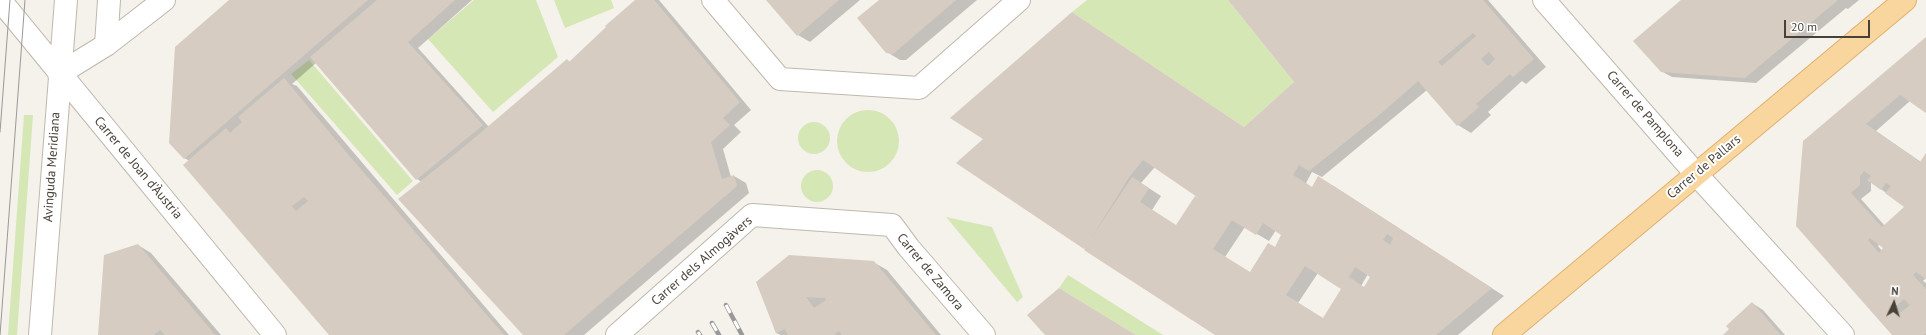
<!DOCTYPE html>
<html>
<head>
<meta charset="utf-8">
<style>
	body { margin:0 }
	#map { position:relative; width:1926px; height:335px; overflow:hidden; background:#f5f1eb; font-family:"PT Sans",sans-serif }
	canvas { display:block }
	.north { position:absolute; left:1874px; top:283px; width:40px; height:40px; -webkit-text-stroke:3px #fff; paint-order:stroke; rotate:4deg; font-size:11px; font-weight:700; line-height:16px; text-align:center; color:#494139 }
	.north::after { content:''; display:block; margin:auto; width:14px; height:18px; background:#494139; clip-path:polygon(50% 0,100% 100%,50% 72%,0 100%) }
	.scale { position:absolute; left:1784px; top:20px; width:86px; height:18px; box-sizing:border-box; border:2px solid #494139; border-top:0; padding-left:5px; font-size:12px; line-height:14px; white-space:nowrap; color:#494139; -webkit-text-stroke:3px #fff; paint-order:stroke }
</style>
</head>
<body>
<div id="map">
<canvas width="1926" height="335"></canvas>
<div class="north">N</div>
<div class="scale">20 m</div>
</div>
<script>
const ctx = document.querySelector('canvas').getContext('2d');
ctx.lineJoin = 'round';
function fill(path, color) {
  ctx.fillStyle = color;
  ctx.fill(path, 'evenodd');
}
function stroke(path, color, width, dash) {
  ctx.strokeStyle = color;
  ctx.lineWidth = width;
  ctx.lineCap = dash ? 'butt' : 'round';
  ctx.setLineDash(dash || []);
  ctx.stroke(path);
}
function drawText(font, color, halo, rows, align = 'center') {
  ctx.font = font + ' "PT Sans",sans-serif';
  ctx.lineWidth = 4;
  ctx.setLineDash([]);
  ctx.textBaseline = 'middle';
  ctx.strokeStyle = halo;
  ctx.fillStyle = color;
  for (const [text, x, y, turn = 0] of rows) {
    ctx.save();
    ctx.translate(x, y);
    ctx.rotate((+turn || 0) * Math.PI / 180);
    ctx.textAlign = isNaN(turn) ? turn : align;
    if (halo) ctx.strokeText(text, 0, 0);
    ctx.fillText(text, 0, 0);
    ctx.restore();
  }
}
const green = new Path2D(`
	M 474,0 L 536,0 L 558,57 L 493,112 L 428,39 Z
	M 554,0 L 611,0 L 614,8 L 565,28 Z
	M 1087,0 L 1228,0 L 1294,82 L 1244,127 L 1072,12 Z
	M 309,60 L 413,181 L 397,195 L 291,74 Z
	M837 141a31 31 0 1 1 62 0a31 31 0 1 1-62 0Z
	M 24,115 L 33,115 L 17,335 L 8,335 Z
	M798 138a16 16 0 1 1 32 0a16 16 0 1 1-32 0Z
	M801 186a16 16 0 1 1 32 0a16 16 0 1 1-32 0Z
	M 946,217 L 992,227 L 1023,297 L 1017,302 Z
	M 1068,275 L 1163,335 L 1136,335 L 1059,288 Z`);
const shadow = new Path2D(`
	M 231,0 L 472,0 L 418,48 L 489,127 L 567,60 L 570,62 L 637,0 L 659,0 L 751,110 L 734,125 L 741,132 L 723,149 L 731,177 L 734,176 L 746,183 L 749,193 L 584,335 L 524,335 L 422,182 L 417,179 L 316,63 L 292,84 L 297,86 L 509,335 L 330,335 L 190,161 L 184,158 Z
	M 767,0 L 860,0 L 810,42 L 798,35 Z
	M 880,0 L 977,0 L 906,60 L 900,60 L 887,52 Z
	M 1230,0 L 1488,0 L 1546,67 L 1526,84 L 1522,81 L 1488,112 L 1491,115 L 1471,133 L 1458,125 L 1427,90 L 1322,177 L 1312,172 L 1306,183 L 1312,188 L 1332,185 L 1504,296 L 1458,335 L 1217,335 L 958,163 L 985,138 L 1244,128 L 1297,82 ZM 1155,167 L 1206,202 L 1177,226 L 1152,210 L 1161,196 L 1141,183 ZM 1245,227 L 1269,241 L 1276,230 L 1283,235 L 1275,248 L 1250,273 L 1225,257 ZM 1318,273 L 1347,291 L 1323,319 L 1298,303 ZM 1368,274 L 1372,277 L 1365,288 L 1361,286 Z
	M 1682,0 L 1859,0 L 1848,9 L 1846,8 L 1756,83 L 1672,77 L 1661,71 Z
	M 1926,38 L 1926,112 L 1910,101 L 1876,131 L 1921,162 L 1926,155 L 1926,278 L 1923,281 L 1926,283 L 1926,335 L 1894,335 L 1804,142 ZM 1871,182 L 1906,207 L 1885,226 L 1861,199 L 1871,191 ZM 1880,244 L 1889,253 L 1882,251 L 1878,246 Z
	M 138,245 L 151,253 L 221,335 L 99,335 Z
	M 873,262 L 887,270 L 941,335 L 781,335 L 776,333 L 758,283 Z
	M 1752,303 L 1763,310 L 1785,335 L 1725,335 Z`);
const building = new Path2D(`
	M 229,0 L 368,0 L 184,159 L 169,143 L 175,47 Z
	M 377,0 L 455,0 L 408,42 L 483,125 L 416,180 L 310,57 Z
	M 635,0 L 654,0 L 740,102 L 723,118 L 730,125 L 711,142 L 722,179 L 734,175 L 737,186 L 564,335 L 523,335 L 398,199 L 465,146 L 567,59 L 569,62 L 606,27 L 605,26 Z
	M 766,0 L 839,0 L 797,36 Z
	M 879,0 L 956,0 L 893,54 L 886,53 L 857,18 Z
	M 1228,0 L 1483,0 L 1534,59 L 1513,77 L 1510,74 L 1476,104 L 1479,107 L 1457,126 L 1418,81 L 1384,111 L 1309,171 L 1299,165 L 1293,175 L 1312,187 L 1318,176 L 1492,288 L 1436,335 L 1215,335 L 1084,250 L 1087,245 L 1084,249 L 956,163 L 983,139 L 950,118 L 1072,12 L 1244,127 L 1294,82 ZM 1473,33 L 1476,36 L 1442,66 L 1438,62 ZM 1489,52 L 1495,59 L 1488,66 L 1481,59 ZM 1143,160 L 1200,199 L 1195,196 L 1176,225 L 1140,202 L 1149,188 L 1132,177 L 1090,240 L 1130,176 ZM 1232,220 L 1256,235 L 1263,223 L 1281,235 L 1275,247 L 1268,243 L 1250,272 L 1213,249 ZM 1387,234 L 1393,238 L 1390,245 L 1383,240 ZM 1305,266 L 1341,289 L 1323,318 L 1286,295 ZM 1355,267 L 1370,277 L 1364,287 L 1349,277 Z
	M 1681,0 L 1838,0 L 1745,78 L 1661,72 L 1633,41 Z
	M 1926,37 L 1926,113 L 1900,95 L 1866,124 L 1920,162 L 1926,153 L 1926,279 L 1916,272 L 1913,275 L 1926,289 L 1926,333 L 1924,335 L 1892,335 L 1796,226 L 1803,141 ZM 1864,171 L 1871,176 L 1867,180 L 1881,190 L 1886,183 L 1891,186 L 1885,193 L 1904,207 L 1882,227 L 1851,193 L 1860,185 L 1860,176 ZM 1870,238 L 1883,248 L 1879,253 L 1868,240 ZM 1904,299 L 1910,305 L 1900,313 L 1895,307 Z
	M 284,78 L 346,152 L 504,335 L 329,335 L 183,165 L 226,128 L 230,133 L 242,122 L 238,117 ZM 304,197 L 308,201 L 296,211 L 292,206 Z
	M 138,244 L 206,324 L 215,335 L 165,335 L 160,330 L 154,335 L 98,335 L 104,255 Z
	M 789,255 L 874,261 L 936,335 L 842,335 L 839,331 L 834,335 L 788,335 L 785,329 L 776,333 L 756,282 ZM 806,297 L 825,298 L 826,300 L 814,308 Z
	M 1059,288 L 1136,335 L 1045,335 L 1027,315 Z
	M 1752,302 L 1781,335 L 1723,335 L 1729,329 L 1726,326 Z`);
const minor = new Path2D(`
	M 0,0 L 275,335
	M 713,0 L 780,79 L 919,88 L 1019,0
	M 1544,0 L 1696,174 L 1843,335
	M 106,45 L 109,0
	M 59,74 L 106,45 L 164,0
	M 40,335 L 66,0
	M 617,335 L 752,215 L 892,225 L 909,248 L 984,335`);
const major = new Path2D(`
	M 1504,335 L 1905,0`);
const tram = new Path2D(`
	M 0,132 L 10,0
	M 0,335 L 25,0`);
const rail = new Path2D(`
	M 726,305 L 742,335
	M 712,323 L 719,335
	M 698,332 L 700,335`);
const streetNames = [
	["Carrer de Pamplona",1645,114,49],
	["Avinguda Meridiana",52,167,-86],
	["Carrer de Pallars",1704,167,-40],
	["Carrer de Joan d'Àustria",138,168,50],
	["Carrer dels Almogàvers",702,261,-41],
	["Carrer de Zamora",930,272,50]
];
fill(green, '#d6e7b6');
fill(shadow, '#0003');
fill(building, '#d6ccc1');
stroke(minor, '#c0b8ae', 24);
stroke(major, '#e0b16f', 24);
stroke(minor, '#fff', 22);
stroke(major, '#fad69f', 22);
stroke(tram, '#999', 1);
stroke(rail, '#999', 4.5);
stroke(rail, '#fff', 3, [9]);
drawText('13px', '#494139', '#fff', streetNames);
</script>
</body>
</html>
